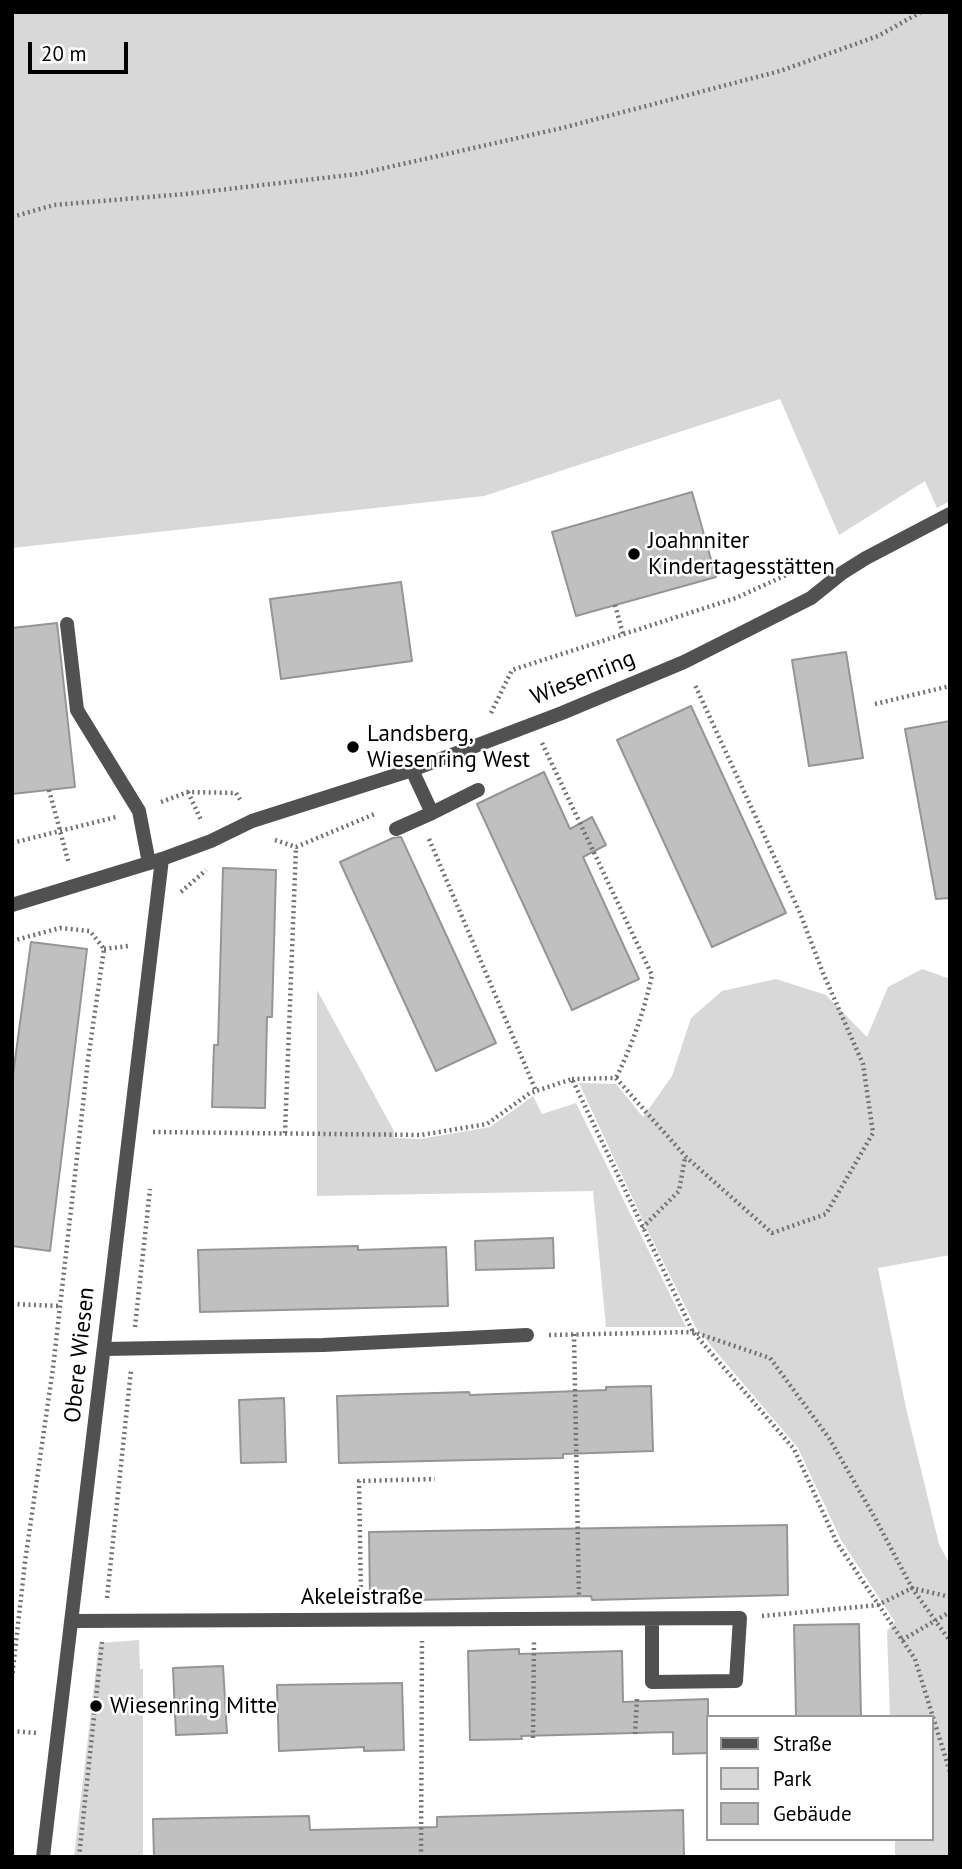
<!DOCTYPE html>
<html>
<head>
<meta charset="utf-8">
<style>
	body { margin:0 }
	#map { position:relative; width:962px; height:1869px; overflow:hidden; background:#fff; font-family:"PT Sans",sans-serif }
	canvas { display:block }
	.frame { position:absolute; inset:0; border:14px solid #000; pointer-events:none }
	.legend { position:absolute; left:706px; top:1715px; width:228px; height:126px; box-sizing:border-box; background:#fff; border:2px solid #999; margin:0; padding:9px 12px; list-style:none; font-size:21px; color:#000 }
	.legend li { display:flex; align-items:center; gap:14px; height:35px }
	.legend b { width:35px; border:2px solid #999 }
	.scale { position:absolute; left:28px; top:42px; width:100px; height:32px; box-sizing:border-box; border:4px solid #000; border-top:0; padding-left:9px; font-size:21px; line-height:24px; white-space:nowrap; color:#000; -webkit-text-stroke:5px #fff; paint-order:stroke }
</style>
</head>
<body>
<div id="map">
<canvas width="962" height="1869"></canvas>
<div class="frame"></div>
<ul class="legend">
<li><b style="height:9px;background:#515151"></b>Straße</li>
<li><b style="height:19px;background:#d8d8d8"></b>Park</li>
<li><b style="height:19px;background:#c0c0c0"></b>Gebäude</li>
</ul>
<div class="scale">20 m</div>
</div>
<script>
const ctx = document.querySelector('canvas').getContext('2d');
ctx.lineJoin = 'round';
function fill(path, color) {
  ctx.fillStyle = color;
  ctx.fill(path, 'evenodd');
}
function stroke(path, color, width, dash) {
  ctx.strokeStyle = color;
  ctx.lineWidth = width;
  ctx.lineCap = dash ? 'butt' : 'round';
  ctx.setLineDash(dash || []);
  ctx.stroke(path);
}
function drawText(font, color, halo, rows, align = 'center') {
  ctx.font = font + ' "PT Sans",sans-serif';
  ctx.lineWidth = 5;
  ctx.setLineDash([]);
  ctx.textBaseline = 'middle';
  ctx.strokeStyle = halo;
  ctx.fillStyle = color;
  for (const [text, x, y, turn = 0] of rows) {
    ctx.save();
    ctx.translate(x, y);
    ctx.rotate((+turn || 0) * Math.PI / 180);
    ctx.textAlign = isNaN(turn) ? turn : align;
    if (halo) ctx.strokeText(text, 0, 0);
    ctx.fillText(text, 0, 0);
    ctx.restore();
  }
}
const green = new Path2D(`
	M 12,12 L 950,12 L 950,501 L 937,508 L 925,481 L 839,535 L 780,399 L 484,496 L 12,548 Z
	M 922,969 L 950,979 L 950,1255 L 878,1268 L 906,1408 L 939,1544 L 950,1565 L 950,1857 L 895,1857 L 895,1839 L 932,1839 L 932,1717 L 890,1717 L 887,1631 L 895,1622 L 841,1540 L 798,1448 L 696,1328 L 645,1225 L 579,1083 L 616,1084 L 643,1117 L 672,1076 L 691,1018 L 722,991 L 776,979 L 826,995 L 867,1037 L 888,987 Z
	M 317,990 L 394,1131 L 394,1138 L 420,1139 L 490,1127 L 533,1096 L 542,1114 L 576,1103 L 686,1327 L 606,1327 L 593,1191 L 317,1196 Z
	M 139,1640 L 140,1669 L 143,1669 L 143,1857 L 74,1857 L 99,1643 Z`);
const building = new Path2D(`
	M 692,492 L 716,577 L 576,616 L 552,532 Z
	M 401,582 L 412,661 L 281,679 L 270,599 Z
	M 57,623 L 75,787 L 12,794 L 12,628 Z
	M 846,652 L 863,758 L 809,766 L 792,660 Z
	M 691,706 L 786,913 L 712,947 L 617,740 Z
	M 950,721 L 950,898 L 936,899 L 905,729 Z
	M 544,772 L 570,829 L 592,817 L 606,845 L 583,857 L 639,979 L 572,1010 L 477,804 Z
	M 401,837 L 496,1043 L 436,1071 L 340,862 L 393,838 Z
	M 223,868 L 276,870 L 272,1017 L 267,1017 L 265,1108 L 212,1107 L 214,1045 L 218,1045 Z
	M 31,942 L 87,949 L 50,1251 L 12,1246 L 12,1082 Z
	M 553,1238 L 554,1268 L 476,1270 L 475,1241 Z
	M 358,1246 L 358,1250 L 446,1247 L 448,1306 L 200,1312 L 198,1250 Z
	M 651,1386 L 653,1451 L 563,1454 L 563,1458 L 339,1463 L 337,1396 L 469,1392 L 470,1395 L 606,1390 L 606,1387 Z
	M 284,1398 L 286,1462 L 241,1463 L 239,1400 Z
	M 787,1525 L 788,1595 L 592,1600 L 591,1596 L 370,1601 L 369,1532 Z
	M 859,1624 L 861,1717 L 796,1717 L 794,1625 Z
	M 519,1649 L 519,1654 L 622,1651 L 623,1702 L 708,1699 L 708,1753 L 673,1754 L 673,1732 L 521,1736 L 522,1739 L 470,1740 L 468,1651 Z
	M 223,1666 L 227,1733 L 176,1735 L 173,1668 Z
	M 402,1683 L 404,1750 L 364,1751 L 364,1747 L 279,1751 L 277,1685 Z
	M 683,1810 L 684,1857 L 154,1857 L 153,1819 L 309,1816 L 310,1830 L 437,1827 L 437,1817 Z`);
const path = new Path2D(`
	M 12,217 L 54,205 L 185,194 L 358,174 L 562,128 L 780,71 L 878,36 L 921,12
	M 615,605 L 623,634
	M 875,704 L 950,686
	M 491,713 L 512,670 L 736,598 L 808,565 L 814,564
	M 542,743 L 652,975 C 644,1012 632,1045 616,1078
	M 49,790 L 69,864
	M 188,792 L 201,820
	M 161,802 L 188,792 L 236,793 L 241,801
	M 429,839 L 536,1091 L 572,1079 L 693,1332 L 794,1449 L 837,1543 L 915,1659 L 950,1772
	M 275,840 L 296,847 L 377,813
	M 12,843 L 116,817
	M 181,892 L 206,870
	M 12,941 L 60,928 L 90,931 L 104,949 L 88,1060 L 53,1368 L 25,1562 L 12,1678
	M 104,949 L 128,946
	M 572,1079 L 616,1078 L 686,1157 L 772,1233 L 826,1214 L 873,1133 L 863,1064 L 823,973 L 800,913 L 694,683
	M 153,1132 L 421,1135 L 487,1124 L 530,1093 L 536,1091
	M 285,1133 L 296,847
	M 642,1228 L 679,1191 L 685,1158
	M 12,1304 L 60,1306
	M 135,1327 L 150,1189
	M 574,1334 L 579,1597
	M 549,1335 L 693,1332 L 770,1358 L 829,1438 L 875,1518 L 912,1588 L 950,1597
	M 107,1598 L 131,1370
	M 361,1598 L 359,1481 L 435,1479
	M 762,1616 L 878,1605 L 912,1588 L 950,1641
	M 902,1640 L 950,1612
	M 12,1731 L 36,1733
	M 635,1734 L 637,1699
	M 533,1738 L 534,1641
	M 79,1857 L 102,1642
	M 421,1857 L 422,1641`);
const lane = new Path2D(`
	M 67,624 L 77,710 L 139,811 L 149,863
	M 412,770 L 432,813 L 478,790
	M 396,829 L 432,813`);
const street = new Path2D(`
	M 12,905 L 162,859 L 211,841 L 252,821 L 412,770 L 562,713 L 684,662 L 811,598 L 842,573 L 866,558 L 950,514
	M 104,1349 L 323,1345 L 527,1335
	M 72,1621 L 740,1618 L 736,1681 L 652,1682 L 652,1619
	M 43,1857 L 162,859`);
const markers = [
	[634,554,7,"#000"],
	[353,747,7,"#000"],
	[96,1706,7,"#000"]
];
const poiNames = [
	["Joahnniter",648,541],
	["Kindertagesstätten",648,567],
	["Landsberg,",367,734],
	["Wiesenring West",367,760],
	["Wiesenring Mitte",110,1706]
];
const streetNames = [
	["Wiesenring",583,678,-22],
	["Obere Wiesen",80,1355,-84],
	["Akeleistraße",362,1597]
];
fill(green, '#d8d8d8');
fill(building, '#c0c0c0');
stroke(building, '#959595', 2);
stroke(path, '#737373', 4.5, [2, 3.5]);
stroke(lane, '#515151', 14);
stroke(street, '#515151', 14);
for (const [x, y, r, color] of markers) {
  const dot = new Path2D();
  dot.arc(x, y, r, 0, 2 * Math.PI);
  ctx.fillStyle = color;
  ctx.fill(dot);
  stroke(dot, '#fff', 2.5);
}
drawText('23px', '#000', '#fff', poiNames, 'left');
drawText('23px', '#000', '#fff', streetNames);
</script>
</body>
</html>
